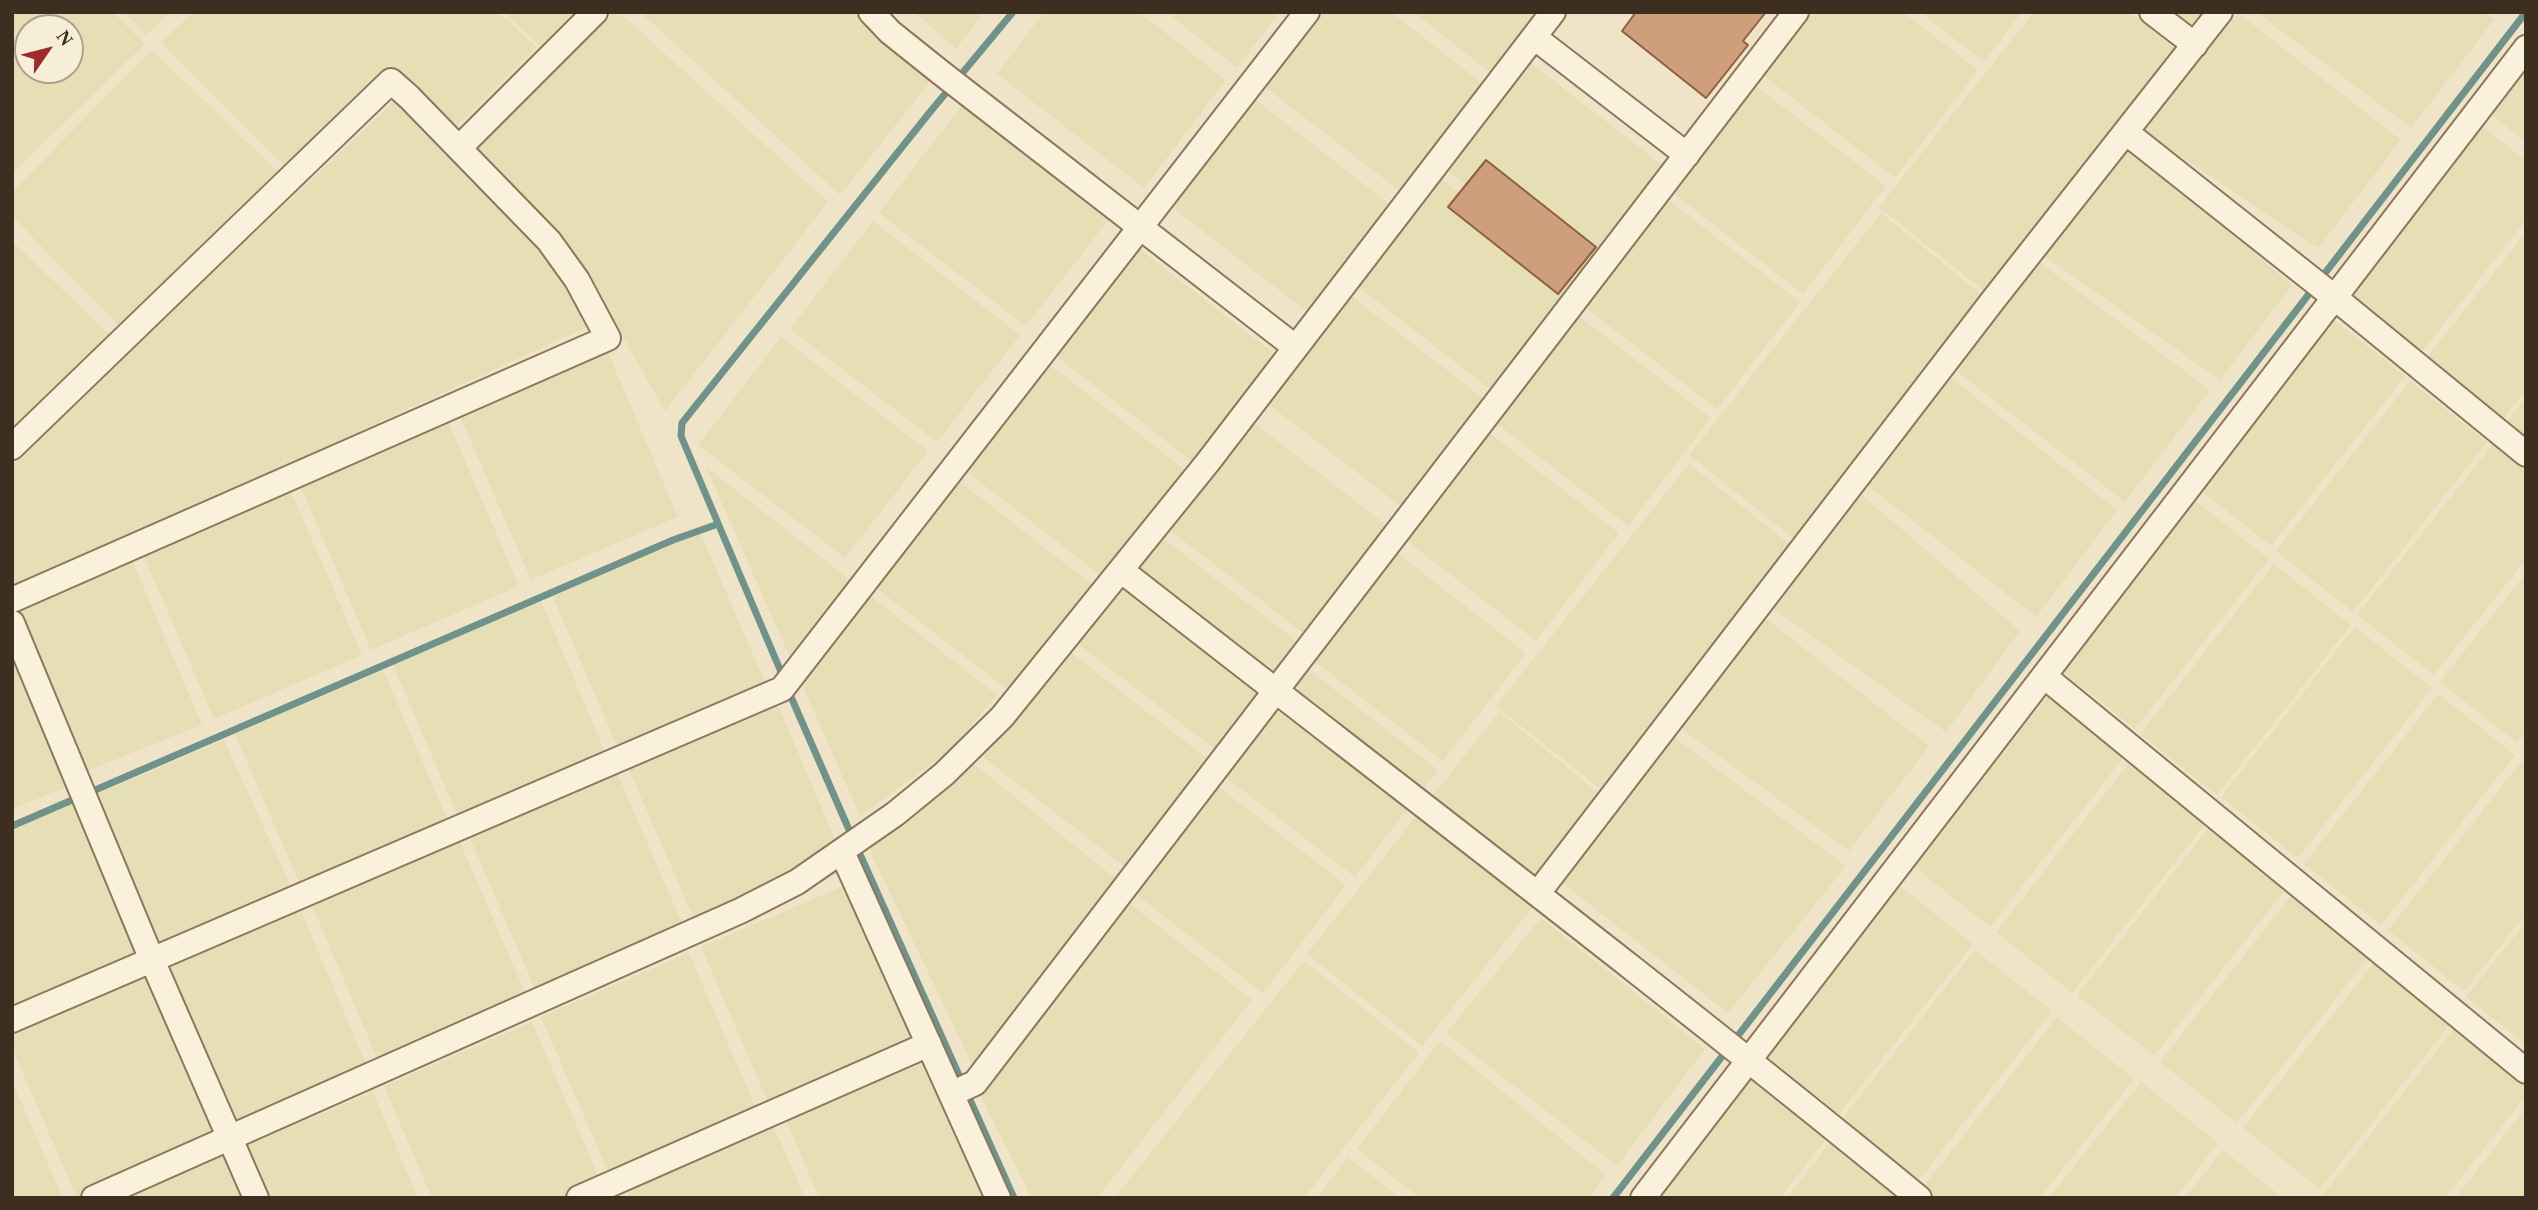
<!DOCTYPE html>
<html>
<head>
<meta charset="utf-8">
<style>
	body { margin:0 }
	#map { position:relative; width:2538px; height:1210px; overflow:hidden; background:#f0e4c8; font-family:Georgia,serif }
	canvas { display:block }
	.frame { position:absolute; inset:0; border:14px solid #3d2e20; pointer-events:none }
	.north { position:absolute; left:14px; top:14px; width:70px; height:70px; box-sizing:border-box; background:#f7eed8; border:2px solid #ada18e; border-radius:50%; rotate:55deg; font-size:19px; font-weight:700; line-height:28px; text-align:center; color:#3d2e20 }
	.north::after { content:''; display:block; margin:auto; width:24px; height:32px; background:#9e2a2b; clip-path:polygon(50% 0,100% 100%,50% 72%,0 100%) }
</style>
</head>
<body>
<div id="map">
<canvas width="2538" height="1210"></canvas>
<div class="frame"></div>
<div class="north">N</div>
</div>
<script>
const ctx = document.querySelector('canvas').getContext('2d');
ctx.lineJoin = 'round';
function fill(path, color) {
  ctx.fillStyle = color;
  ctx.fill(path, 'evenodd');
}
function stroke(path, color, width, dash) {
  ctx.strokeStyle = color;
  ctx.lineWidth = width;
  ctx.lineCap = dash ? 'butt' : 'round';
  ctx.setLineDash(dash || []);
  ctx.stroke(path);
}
const farmland = new Path2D(`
	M 12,12 L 113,12 L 145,44 L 12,174 ZM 28,28 L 70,28 L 70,70 L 28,70 Z
	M 124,12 L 171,12 L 146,35 Z
	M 193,12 L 498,12 L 537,47 L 456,128 L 390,64 L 287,168 L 161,43 Z
	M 503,12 L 573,12 L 540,46 Z
	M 613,12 L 619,12 L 828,202 L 665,411 L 574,251 L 478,148 Z
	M 640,12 L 861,12 L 932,79 L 840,195 Z
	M 914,12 L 984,12 L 956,49 Z
	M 1044,12 L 1139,12 L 1226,80 L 1144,188 L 997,74 Z
	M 1166,12 L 1280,12 L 1237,68 Z
	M 1310,12 L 1391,12 L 1487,87 L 1404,194 L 1257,81 Z
	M 1413,12 L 1546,12 L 1496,77 Z
	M 1789,12 L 1903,12 L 1978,70 L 1895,178 L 1749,64 Z
	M 1920,12 L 2022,12 L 1984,62 Z
	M 2034,12 L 2130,12 L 2186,58 L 1994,299 L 1879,207 Z
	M 2152,12 L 2219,12 L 2195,45 Z
	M 2256,12 L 2484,12 L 2494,20 L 2411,128 Z
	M 2238,13 L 2401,140 L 2318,248 L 2143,131 Z
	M 152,50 L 277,171 L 118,325 L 12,216 L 12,192 Z
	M 1523,57 L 1666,168 L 1739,73 L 1886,186 L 1803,294 L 1660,183 L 1655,190 L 1800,302 L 1717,409 L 1573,298 L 1566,306 L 1711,418 L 1628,526 L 1482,412 L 1475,422 L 1619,533 L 1536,641 L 1393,530 L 1383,542 L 1526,653 L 1443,761 L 1300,650 L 1294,658 L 1438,770 L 1355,877 L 1210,765 L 1202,774 L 1346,885 L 1263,993 L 1116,879 L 973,1066 L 869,849 L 974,764 L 1116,879 L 1125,867 L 982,756 L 1065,648 L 1209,760 L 1217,751 L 1073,640 L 1156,533 L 1299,643 L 1306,635 L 1162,524 L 1245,416 L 1389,527 L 1403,508 L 1259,397 L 1342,289 L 1488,402 L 1495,393 L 1351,281 L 1434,173 L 1578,285 L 1584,277 L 1440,165 Z
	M 2526,58 L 2526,142 L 2485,110 Z
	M 1247,93 L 1393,207 L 1310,314 L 1164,201 Z
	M 395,101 L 538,245 L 591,325 L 12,591 L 12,461 Z
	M 962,105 L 1109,219 L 1026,326 L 879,213 Z
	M 2478,123 L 2526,161 L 2526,220 L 2420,354 L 2343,293 Z
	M 2129,147 L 2292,285 L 2220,380 L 2043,255 Z
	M 1881,213 L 1996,306 L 1804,547 L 1689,455 Z
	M 873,221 L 1020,335 L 937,442 L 790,329 Z
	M 2526,232 L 2526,390 L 2502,420 L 2426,359 Z
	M 12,241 L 112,337 L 12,435 Z
	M 1129,241 L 1276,355 L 1193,462 L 1047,349 Z
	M 2039,262 L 2210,390 L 2125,502 L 1955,370 Z
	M 2328,315 L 2405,376 L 2271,546 L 2194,485 Z
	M 781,337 L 928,451 L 845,558 L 698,445 Z
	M 607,350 L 678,517 L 531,580 L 459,414 Z
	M 1040,357 L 1187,471 L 1104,578 L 958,465 Z
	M 1950,377 L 2117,510 L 2036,617 L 1867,485 Z
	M 2410,381 L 2487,442 L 2353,612 L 2276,551 Z
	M 2526,398 L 2526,437 L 2507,422 Z
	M 447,419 L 519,586 L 371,650 L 299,483 Z
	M 2492,445 L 2526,472 L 2526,559 L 2434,675 L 2357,615 Z
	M 1689,464 L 1804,556 L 1612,798 L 1496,706 Z
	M 706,467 L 997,695 L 951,750 L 860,816 Z
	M 949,473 L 1095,587 L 1013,694 L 866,580 Z
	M 290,489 L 362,655 L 214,719 L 142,552 Z
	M 1862,495 L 2020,631 L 1946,732 L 1774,609 Z
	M 2192,498 L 2269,559 L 2135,729 L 2058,668 Z
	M 700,532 L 772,698 L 624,762 L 552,595 Z
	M 131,558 L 202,725 L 87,771 L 17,608 Z
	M 2274,564 L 2351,625 L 2217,795 L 2140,734 Z
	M 2526,573 L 2526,732 L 2517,743 L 2440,682 Z
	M 541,601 L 612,768 L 464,831 L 393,665 Z
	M 1765,618 L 1929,746 L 1849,851 L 1679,727 Z
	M 2355,627 L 2432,688 L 2298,858 L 2221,797 Z
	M 12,642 L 72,785 L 12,809 Z
	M 383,670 L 455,837 L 307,901 L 235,734 Z
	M 2438,694 L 2515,755 L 2381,925 L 2304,864 Z
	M 2048,696 L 2124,757 L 1990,927 L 1913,866 Z
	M 777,703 L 848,870 L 700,933 L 628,767 Z
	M 1499,712 L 1614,805 L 1422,1046 L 1307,954 Z
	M 1674,737 L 1846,866 L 1728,1013 L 1560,881 Z
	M 224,740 L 292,889 L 160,950 L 95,795 Z
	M 2522,761 L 2526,764 L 2526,914 L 2464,991 L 2388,930 Z
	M 2130,762 L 2206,823 L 2072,993 L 1996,932 Z
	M 617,773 L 689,939 L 541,1003 L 469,836 Z
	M 78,796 L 150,963 L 12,1022 L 12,825 Z
	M 2211,825 L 2288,886 L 2154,1056 L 2077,995 Z
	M 460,842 L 532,1009 L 383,1072 L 312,905 Z
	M 1896,883 L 1973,944 L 1839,1114 L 1762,1053 Z
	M 849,884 L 921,1050 L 773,1114 L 701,947 Z
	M 2294,892 L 2371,954 L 2237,1123 L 2160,1062 Z
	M 1125,900 L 1252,1000 L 1097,1198 L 1032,1198 L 980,1095 Z
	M 301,911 L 372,1078 L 222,1137 L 77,1198 L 12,1048 L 12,1029 L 153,969 L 156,973 Z
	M 1541,918 L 1705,1049 L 1617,1166 L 1446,1033 Z
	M 2526,922 L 2526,1045 L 2466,997 Z
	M 1975,950 L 2052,1011 L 1918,1181 L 1841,1120 Z
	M 689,953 L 761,1120 L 613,1183 L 541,1017 Z
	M 2377,959 L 2454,1019 L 2320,1189 L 2243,1128 Z
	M 1304,961 L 1419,1053 L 1304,1198 L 1115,1198 Z
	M 2057,1017 L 2134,1079 L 2040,1198 L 1936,1198 L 1923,1187 Z
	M 532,1022 L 604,1189 L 584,1198 L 432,1198 L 384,1086 Z
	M 2456,1026 L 2526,1081 L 2526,1096 L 2445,1198 L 2325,1198 L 2322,1196 Z
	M 1440,1041 L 1606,1175 L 1589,1198 L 1420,1198 L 1357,1149 Z
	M 930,1050 L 994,1198 L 819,1198 L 783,1113 Z
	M 1753,1073 L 1830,1134 L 1780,1198 L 1655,1198 Z
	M 12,1081 L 63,1198 L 12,1198 Z
	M 2141,1082 L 2218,1143 L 2175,1198 L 2049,1198 Z
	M 373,1092 L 418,1198 L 108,1198 L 233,1144 L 236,1150 Z
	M 2526,1108 L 2526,1198 L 2455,1198 Z
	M 771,1120 L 805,1198 L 629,1198 L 623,1183 Z
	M 1832,1140 L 1904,1198 L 1787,1198 Z
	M 2223,1150 L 2283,1198 L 2185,1198 Z
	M 1348,1157 L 1400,1198 L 1317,1198 Z`);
const stream = new Path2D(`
	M 784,679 L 681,436 L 682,423 L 930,112 L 1013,12
	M 788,690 L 850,832 L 1014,1198
	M 12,826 L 673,540 L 718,524
	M 1613,1198 L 2526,12`);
const building = new Path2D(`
	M 1636,12 L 1766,12 L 1743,41 L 1748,45 L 1706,98 L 1622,31 Z
	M 1486,160 L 1596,247 L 1558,294 L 1448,207 Z`);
const minor = new Path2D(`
	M 871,12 L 890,32 L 940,72 L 1295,347
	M 2152,12 L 2195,45
	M 1534,37 L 1687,155
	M 2127,133 L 2334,297 L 2526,454
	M 459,148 L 595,12
	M 12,447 L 391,81 L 409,97 L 549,241 L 577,280 L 608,338 L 12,600
	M 1122,571 C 1388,779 1657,983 1919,1198
	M 12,623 L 152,960 L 256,1198
	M 2044,676 L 2526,1071
	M 842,852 L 998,1198
	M 1538,893 L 1994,299 L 2220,12
	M 12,1020 L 782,689 L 1307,12
	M 951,1094 L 975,1083 L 1796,12
	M 94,1198 L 740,911 L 797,882 L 895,814 L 944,774 L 1002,717 L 1208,462 L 1553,12
	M 579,1198 L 929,1044
	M 1643,1198 L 2526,48`);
fill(farmland, '#e6deb5');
stroke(stream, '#6f938a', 7);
fill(building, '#cf9f7d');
stroke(building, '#8d5f41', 2);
stroke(minor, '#8d765c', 28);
stroke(minor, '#faf1dc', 24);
</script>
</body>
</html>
